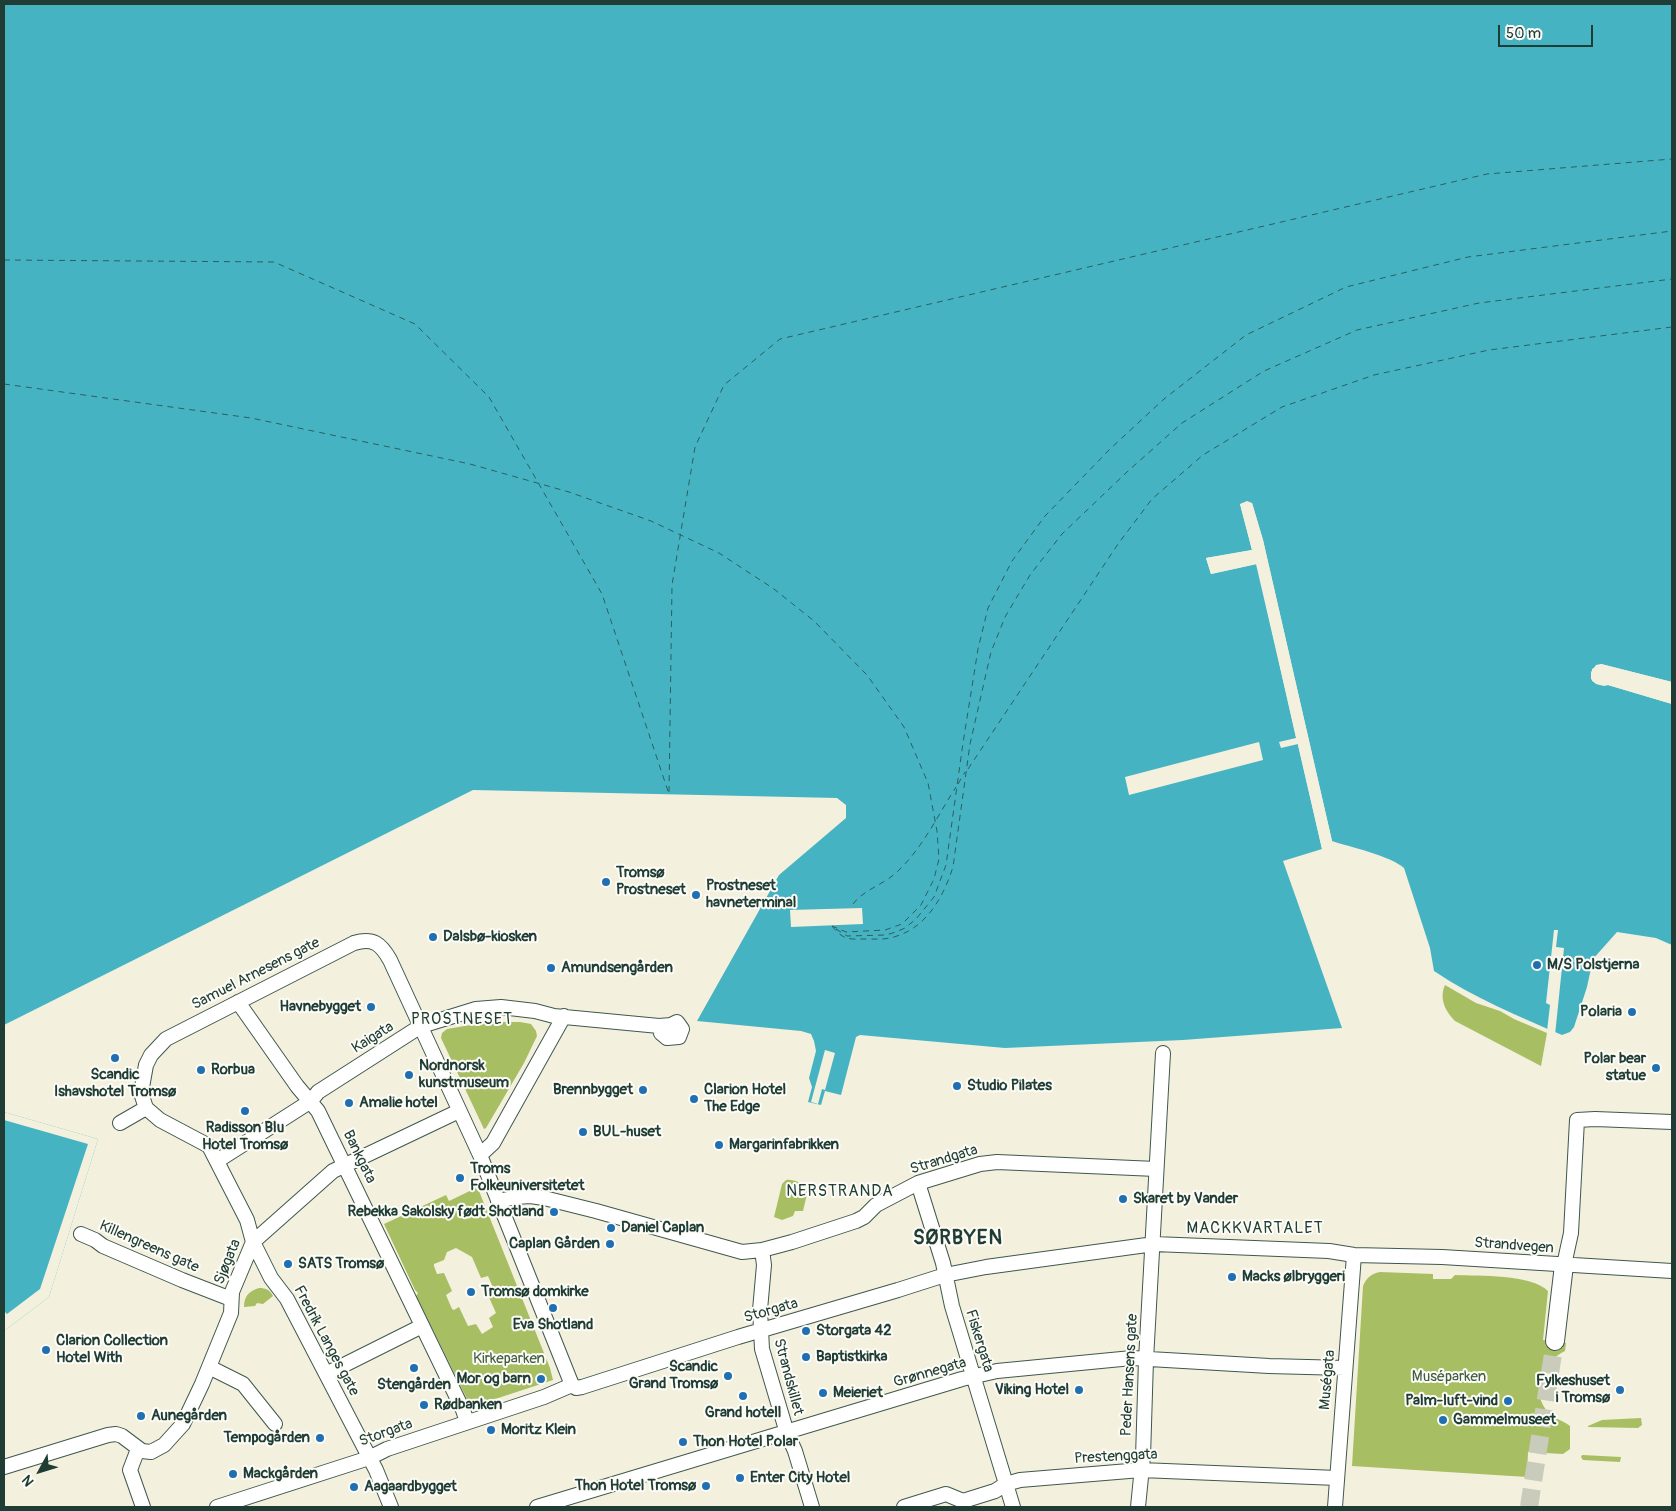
<!DOCTYPE html>
<html>
<head>
<meta charset="utf-8">
<style>
	body { margin:0 }
	#map { position:relative; width:1676px; height:1511px; overflow:hidden; background:#f3f0dd; font-family:Pangolin,sans-serif }
	canvas { display:block }
	.frame { position:absolute; inset:0; border:5px solid #1f3d34; pointer-events:none }
	.north { position:absolute; left:15px; top:1446px; width:50px; height:50px; -webkit-text-stroke:4px #fdfcf7; paint-order:stroke; rotate:231deg; font-size:14px; font-weight:700; line-height:20px; text-align:center; color:#1f3d34 }
	.north::after { content:''; display:block; margin:auto; width:18px; height:22px; background:#1f3d34; clip-path:polygon(50% 0,100% 100%,50% 72%,0 100%) }
	.scale { position:absolute; left:1498px; top:25px; width:95px; height:22px; box-sizing:border-box; border:2px solid #1f3d34; border-top:0; padding-left:6px; font-size:15px; line-height:18px; white-space:nowrap; color:#1f3d34; -webkit-text-stroke:4px #fdfcf7; paint-order:stroke }
</style>
</head>
<body>
<div id="map">
<canvas width="1676" height="1511"></canvas>
<div class="frame"></div>
<div class="north">N</div>
<div class="scale">50 m</div>
</div>
<script>
const ctx = document.querySelector('canvas').getContext('2d');
ctx.lineJoin = 'round';
function fill(path, color) {
  ctx.fillStyle = color;
  ctx.fill(path, 'evenodd');
}
function stroke(path, color, width, dash) {
  ctx.strokeStyle = color;
  ctx.lineWidth = width;
  ctx.lineCap = dash ? 'butt' : 'round';
  ctx.setLineDash(dash || []);
  ctx.stroke(path);
}
function drawText(font, color, halo, rows, align = 'center') {
  ctx.font = font + ' Pangolin,sans-serif';
  ctx.lineWidth = 4;
  ctx.setLineDash([]);
  ctx.textBaseline = 'middle';
  ctx.strokeStyle = halo;
  ctx.fillStyle = color;
  for (const [text, x, y, turn = 0] of rows) {
    ctx.save();
    ctx.translate(x, y);
    ctx.rotate((+turn || 0) * Math.PI / 180);
    ctx.textAlign = isNaN(turn) ? turn : align;
    if (halo) ctx.strokeText(text, 0, 0);
    ctx.fillText(text, 0, 0);
    ctx.restore();
  }
}
const green = new Path2D(`
	M 1445,985 L 1476,1003 L 1500,1011 L 1514,1019 L 1547,1033 L 1541,1066 L 1455,1021 C 1445,1011 1439,998 1445,985 Z
	M 488,1022 L 520,1022 L 531,1024 L 536,1031 L 537,1036 L 524,1063 L 486,1128 L 484,1129 L 441,1038 L 442,1033 L 447,1029 Z
	M 786,1180 C 793,1179 804,1183 808,1190 L 803,1211 L 795,1211 L 793,1216 L 782,1220 L 774,1217 L 782,1184 Z
	M 476,1188 L 478,1191 L 479,1191 L 550,1368 L 553,1380 L 471,1407 L 416,1296 L 418,1293 L 415,1290 L 384,1224 L 446,1195 L 449,1201 ZM 456,1248 L 472,1257 L 481,1278 L 488,1276 L 494,1290 L 493,1292 L 488,1295 L 496,1313 L 489,1318 L 493,1327 L 482,1334 L 476,1324 L 468,1326 L 459,1307 L 454,1310 L 452,1309 L 446,1295 L 452,1291 L 444,1273 L 437,1274 L 434,1266 L 434,1264 L 444,1260 L 447,1252 Z
	M 1380,1272 L 1433,1274 L 1433,1279 L 1451,1279 L 1455,1275 C 1479,1276 1531,1274 1548,1291 L 1543,1340 L 1566,1343 L 1565,1351 C 1542,1362 1529,1393 1549,1413 C 1555,1419 1564,1421 1570,1426 L 1570,1449 L 1563,1454 L 1528,1452 L 1527,1477 L 1352,1466 L 1363,1286 C 1367,1277 1371,1274 1380,1272 Z
	M 259,1288 C 266,1288 270,1290 273,1296 L 263,1304 L 257,1303 L 255,1306 L 244,1307 C 244,1296 249,1291 259,1288 Z
	M 1641,1418 L 1642,1425 L 1638,1428 L 1588,1427 L 1588,1426 L 1602,1420 Z
	M 1582,1455 L 1621,1457 L 1620,1462 L 1583,1460 L 1581,1457 Z`);
const water = new Path2D(`
	M 4,4 L 1672,4 L 1672,682 L 1601,664 L 1592,669 L 1592,681 C 1597,684 1602,686 1608,685 L 1672,704 L 1672,945 L 1656,938 L 1617,932 L 1593,959 L 1587,987 L 1574,1027 L 1570,1032 L 1562,1035 C 1518,1016 1474,998 1434,971 L 1430,948 L 1404,868 C 1391,856 1350,847 1332,841 L 1263,540 L 1252,503 L 1240,504 L 1252,550 L 1206,558 L 1211,574 L 1256,564 L 1322,849 L 1283,861 L 1342,1028 L 1183,1040 L 1005,1048 L 860,1035 L 856,1037 L 841,1095 L 825,1091 L 821,1105 L 808,1102 L 812,1087 L 809,1078 L 816,1051 L 814,1041 L 811,1034 L 801,1031 L 697,1021 L 779,875 L 846,818 L 846,805 L 837,798 L 473,790 L 4,1025 Z
	M 4,1112 L 98,1139 L 49,1297 L 4,1331 Z`);
const pier = new Path2D(`
	M 1247,501 L 1252,503 L 1263,540 L 1332,841 L 1330,843 L 1260,541 L 1250,505 L 1243,505 L 1254,552 L 1210,560 L 1212,571 L 1256,561 L 1259,563 L 1324,847 L 1322,849 L 1298,744 L 1281,748 L 1279,742 L 1296,738 L 1257,564 L 1211,574 L 1206,558 L 1252,550 L 1240,504 Z
	M 1601,664 L 1672,682 L 1672,685 L 1601,667 L 1594,671 L 1593,675 L 1597,681 L 1604,684 L 1608,683 L 1672,702 L 1672,704 L 1608,685 L 1604,686 L 1596,684 L 1591,679 L 1591,672 L 1596,665 Z
	M 1259,742 L 1263,760 L 1129,795 L 1125,777 Z
	M 862,908 L 863,924 L 791,927 L 790,910 Z
	M 1554,930 L 1558,930 L 1556,947 L 1564,948 L 1555,1035 L 1547,1031 L 1550,1005 L 1546,1003 Z
	M 825,1050 L 835,1053 L 825,1090 L 822,1089 L 818,1104 L 811,1102 Z
	M 4,1112 L 98,1139 L 49,1297 L 4,1331 L 4,1311 L 7,1314 L 40,1289 L 88,1144 L 4,1120 Z`);
const ferry = new Path2D(`
	M 4,260 L 274,262 L 415,324 L 489,397 L 602,594 L 669,794 L 672,585 L 695,447 L 724,385 L 780,339 L 1487,174 L 1672,159
	M 4,384 L 251,418 L 470,464 L 569,492 L 651,521 L 719,553 L 774,589 L 814,621 L 867,675 L 904,727 L 928,783 L 937,831 L 939,859 L 934,879 L 921,905 L 902,924 L 885,930 L 846,932 L 832,926
	M 968,769 L 1118,544 L 1152,499 L 1203,455 L 1282,407 L 1374,375 L 1489,350 L 1672,327
	M 958,784 L 965,772
	M 853,904 C 864,889 886,884 899,870 C 923,847 938,815 956,787
	M 832,926 C 844,941 849,939 866,939 C 877,939 887,940 897,936 C 928,926 944,895 953,867 L 970,744 L 991,652 L 1005,617 L 1030,575 L 1062,534 L 1128,471 L 1182,423 L 1264,371 L 1357,330 L 1479,303 L 1672,279
	M 836,929 L 847,936 L 886,935 L 896,932 L 905,928 L 916,919 L 934,897 L 946,865 L 963,743 L 978,649 L 988,608 L 1012,561 L 1045,516 L 1110,449 L 1164,399 L 1246,335 L 1346,287 L 1468,257 L 1672,231`);
const majorTunnel = new Path2D(`
	M 1529,1507 L 1555,1341`);
const minor = new Path2D(`
	M 238,1002 L 297,1086 L 318,1111 L 463,1410 L 467,1422
	M 120,1123 L 146,1108
	M 480,1155 L 493,1143 L 564,1016
	M 217,1161 L 311,1101 L 318,1092 L 421,1026 L 476,1009 L 501,1007 L 535,1011 L 554,1016 L 659,1026 L 671,1025 L 677,1022 L 682,1029 L 679,1037 L 667,1038 L 661,1033 L 659,1026
	M 918,1183 L 943,1263 L 952,1306 L 1013,1507
	M 498,1201 L 517,1197 L 530,1196 L 544,1198 L 596,1211 L 742,1252 L 762,1250 L 792,1242 L 856,1221 L 864,1217 L 876,1205 L 918,1183 L 980,1164 L 997,1162 L 1156,1169
	M 81,1234 L 95,1240 L 103,1246 L 182,1280 L 231,1299
	M 762,1250 L 764,1265 L 760,1310 L 762,1349 L 787,1433 L 795,1451 L 812,1507
	M 1564,1265 L 1571,1233 L 1577,1120 L 1595,1119 L 1672,1122
	M 209,1367 L 243,1384 L 275,1424
	M 326,1374 L 422,1326
	M 138,1449 L 130,1470 L 143,1507
	M 4,1467 L 108,1435 L 116,1434 L 122,1436 L 142,1451 L 151,1452 L 164,1445 L 183,1424 L 202,1384 L 231,1313 L 232,1292 L 253,1242 L 333,1171 L 459,1111
	M 217,1507 L 369,1458 L 387,1449 L 544,1397 L 572,1385 L 576,1388 L 582,1387 L 738,1337 L 898,1290 L 945,1275 L 986,1267 L 1154,1244 L 1329,1251 L 1354,1255 L 1442,1257 L 1672,1271
	M 391,1507 L 376,1470 L 287,1299 L 271,1278 L 253,1242 L 247,1220 L 209,1146 L 160,1120 L 146,1108 L 141,1093 L 146,1065 L 151,1055 L 166,1039 L 354,943 C 373,937 381,944 390,960 L 480,1155 L 572,1385
	M 537,1507 L 962,1379 L 997,1371 L 1132,1358 L 1269,1366 L 1345,1368
	M 904,1507 L 946,1494 L 963,1501 L 995,1491 L 1006,1484 L 1020,1480 L 1141,1470 L 1337,1478
	M 1138,1507 L 1143,1457 L 1146,1360 L 1163,1053
	M 1335,1507 L 1354,1255`);
const major = new Path2D(`
	M 1555,1341 L 1564,1265`);
const markers = [
	[606,882,5,"#1f6fb2"],
	[696,895,5,"#1f6fb2"],
	[433,937,5,"#1f6fb2"],
	[1537,965,5,"#1f6fb2"],
	[551,968,5,"#1f6fb2"],
	[371,1007,5,"#1f6fb2"],
	[1632,1012,5,"#1f6fb2"],
	[115,1058,5,"#1f6fb2"],
	[1656,1068,5,"#1f6fb2"],
	[201,1070,5,"#1f6fb2"],
	[409,1075,5,"#1f6fb2"],
	[957,1086,5,"#1f6fb2"],
	[643,1090,5,"#1f6fb2"],
	[694,1099,5,"#1f6fb2"],
	[349,1103,5,"#1f6fb2"],
	[245,1111,5,"#1f6fb2"],
	[583,1132,5,"#1f6fb2"],
	[719,1145,5,"#1f6fb2"],
	[460,1178,5,"#1f6fb2"],
	[1123,1199,5,"#1f6fb2"],
	[554,1212,5,"#1f6fb2"],
	[611,1228,5,"#1f6fb2"],
	[610,1244,5,"#1f6fb2"],
	[288,1264,5,"#1f6fb2"],
	[1232,1277,5,"#1f6fb2"],
	[471,1292,5,"#1f6fb2"],
	[553,1308,5,"#1f6fb2"],
	[806,1331,5,"#1f6fb2"],
	[46,1350,5,"#1f6fb2"],
	[806,1357,5,"#1f6fb2"],
	[414,1368,5,"#1f6fb2"],
	[728,1376,5,"#1f6fb2"],
	[541,1379,5,"#1f6fb2"],
	[1079,1390,5,"#1f6fb2"],
	[1620,1390,5,"#1f6fb2"],
	[823,1393,5,"#1f6fb2"],
	[743,1396,5,"#1f6fb2"],
	[1508,1401,5,"#1f6fb2"],
	[424,1405,5,"#1f6fb2"],
	[141,1416,5,"#1f6fb2"],
	[1443,1420,5,"#1f6fb2"],
	[491,1430,5,"#1f6fb2"],
	[320,1438,5,"#1f6fb2"],
	[683,1442,5,"#1f6fb2"],
	[233,1474,5,"#1f6fb2"],
	[740,1478,5,"#1f6fb2"],
	[706,1486,5,"#1f6fb2"],
	[354,1487,5,"#1f6fb2"]
];
const poiNames = [
	["Tromsø",616,873],
	["Prostneset",616,890],
	["Prostneset",706,886],
	["havneterminal",706,903],
	["Dalsbø-kiosken",443,937],
	["M/S Polstjerna",1547,965],
	["Amundsengården",561,968],
	["Havnebygget",361,1007,"right"],
	["Polaria",1622,1012,"right"],
	["Polar bear",1646,1059,"right"],
	["statue",1646,1076,"right"],
	["Nordnorsk",419,1066],
	["kunstmuseum",419,1083],
	["Rorbua",211,1070],
	["Scandic",115,1075,"center"],
	["Ishavshotel Tromsø",115,1092,"center"],
	["Studio Pilates",967,1086],
	["Brennbygget",633,1090,"right"],
	["Clarion Hotel",704,1090],
	["The Edge",704,1107],
	["Amalie hotel",359,1103],
	["Radisson Blu",245,1128,"center"],
	["Hotel Tromsø",245,1145,"center"],
	["BUL-huset",593,1132],
	["Margarinfabrikken",729,1145],
	["Troms",470,1169],
	["Folkeuniversitetet",470,1186],
	["Skaret by Vander",1133,1199],
	["Rebekka Sakolsky født Shotland",544,1212,"right"],
	["Daniel Caplan",621,1228],
	["Caplan Gården",600,1244,"right"],
	["SATS Tromsø",298,1264],
	["Macks ølbryggeri",1242,1277],
	["Tromsø domkirke",481,1292],
	["Eva Shotland",553,1325,"center"],
	["Storgata 42",816,1331],
	["Clarion Collection",56,1341],
	["Hotel With",56,1358],
	["Baptistkirka",816,1357],
	["Scandic",718,1367,"right"],
	["Grand Tromsø",718,1384,"right"],
	["Mor og barn",531,1379,"right"],
	["Fylkeshuset",1610,1381,"right"],
	["i Tromsø",1610,1398,"right"],
	["Stengården",414,1385,"center"],
	["Viking Hotel",1069,1390,"right"],
	["Meieriet",833,1393],
	["Palm-luft-vind",1498,1401,"right"],
	["Rødbanken",434,1405],
	["Grand hotell",743,1413,"center"],
	["Aunegården",151,1416],
	["Gammelmuseet",1453,1420],
	["Moritz Klein",501,1430],
	["Tempogården",310,1438,"right"],
	["Thon Hotel Polar",693,1442],
	["Mackgården",243,1474],
	["Enter City Hotel",750,1478],
	["Thon Hotel Tromsø",696,1486,"right"],
	["Aagaardbygget",364,1487]
];
const streetNames = [
	["Samuel Arnesens gate",256,974,-27],
	["Kaigata",373,1038,-32],
	["Bankgata",359,1157,64],
	["Strandgata",944,1160,-17],
	["Strandvegen",1514,1246,4],
	["Killengreens gate",149,1247,24],
	["Sjøgata",228,1262,-68],
	["Storgata",771,1311,-16],
	["Fredrik Langes gate",326,1341,62],
	["Fiskergata",979,1341,73],
	["Grønnegata",930,1373,-16],
	["Peder Hansens gate",1130,1375,-87],
	["Strandskillet",788,1377,75],
	["Muségata",1328,1380,-85],
	["Storgata",386,1433,-20],
	["Prestenggata",1116,1457,-3]
];
const parkNames = [
	["Kirkeparken",509,1359],
	["Muséparken",1449,1377]
];
const neighbourhoodNames = [
	["PROSTNESET",462,1020],
	["NERSTRANDA",840,1192],
	["MACKKVARTALET",1255,1229]
];
const districtNames = [
	["SØRBYEN",958,1239]
];
fill(green, '#a8be63');
fill(water, '#46b3c3');
fill(pier, '#f3f0dd');
stroke(ferry, '#2b605f', 1, [6, 5]);
stroke(majorTunnel, '#c9ccbb', 18, [18, 9]);
stroke(minor, '#3f584d', 16);
stroke(major, '#3f584d', 20);
stroke(minor, '#fff', 14);
stroke(major, '#fff', 18);
for (const [x, y, r, color] of markers) {
  const dot = new Path2D();
  dot.arc(x, y, r, 0, 2 * Math.PI);
  ctx.fillStyle = color;
  ctx.fill(dot);
  stroke(dot, '#fdfcf7', 2);
}
drawText('bold 15px', '#1f3d34', '#fdfcf7', poiNames, 'left');
drawText('15px', '#1f3d34', '#fdfcf7', streetNames);
drawText('15px', '#415d40', '#fdfcf7', parkNames);
ctx.letterSpacing = '1px';
drawText('16px', '#1f3d34', '#fdfcf7', neighbourhoodNames);
ctx.letterSpacing = '0px';
ctx.letterSpacing = '1px';
drawText('bold 20px', '#1f3d34', '#fdfcf7', districtNames);
ctx.letterSpacing = '0px';
</script>
</body>
</html>
